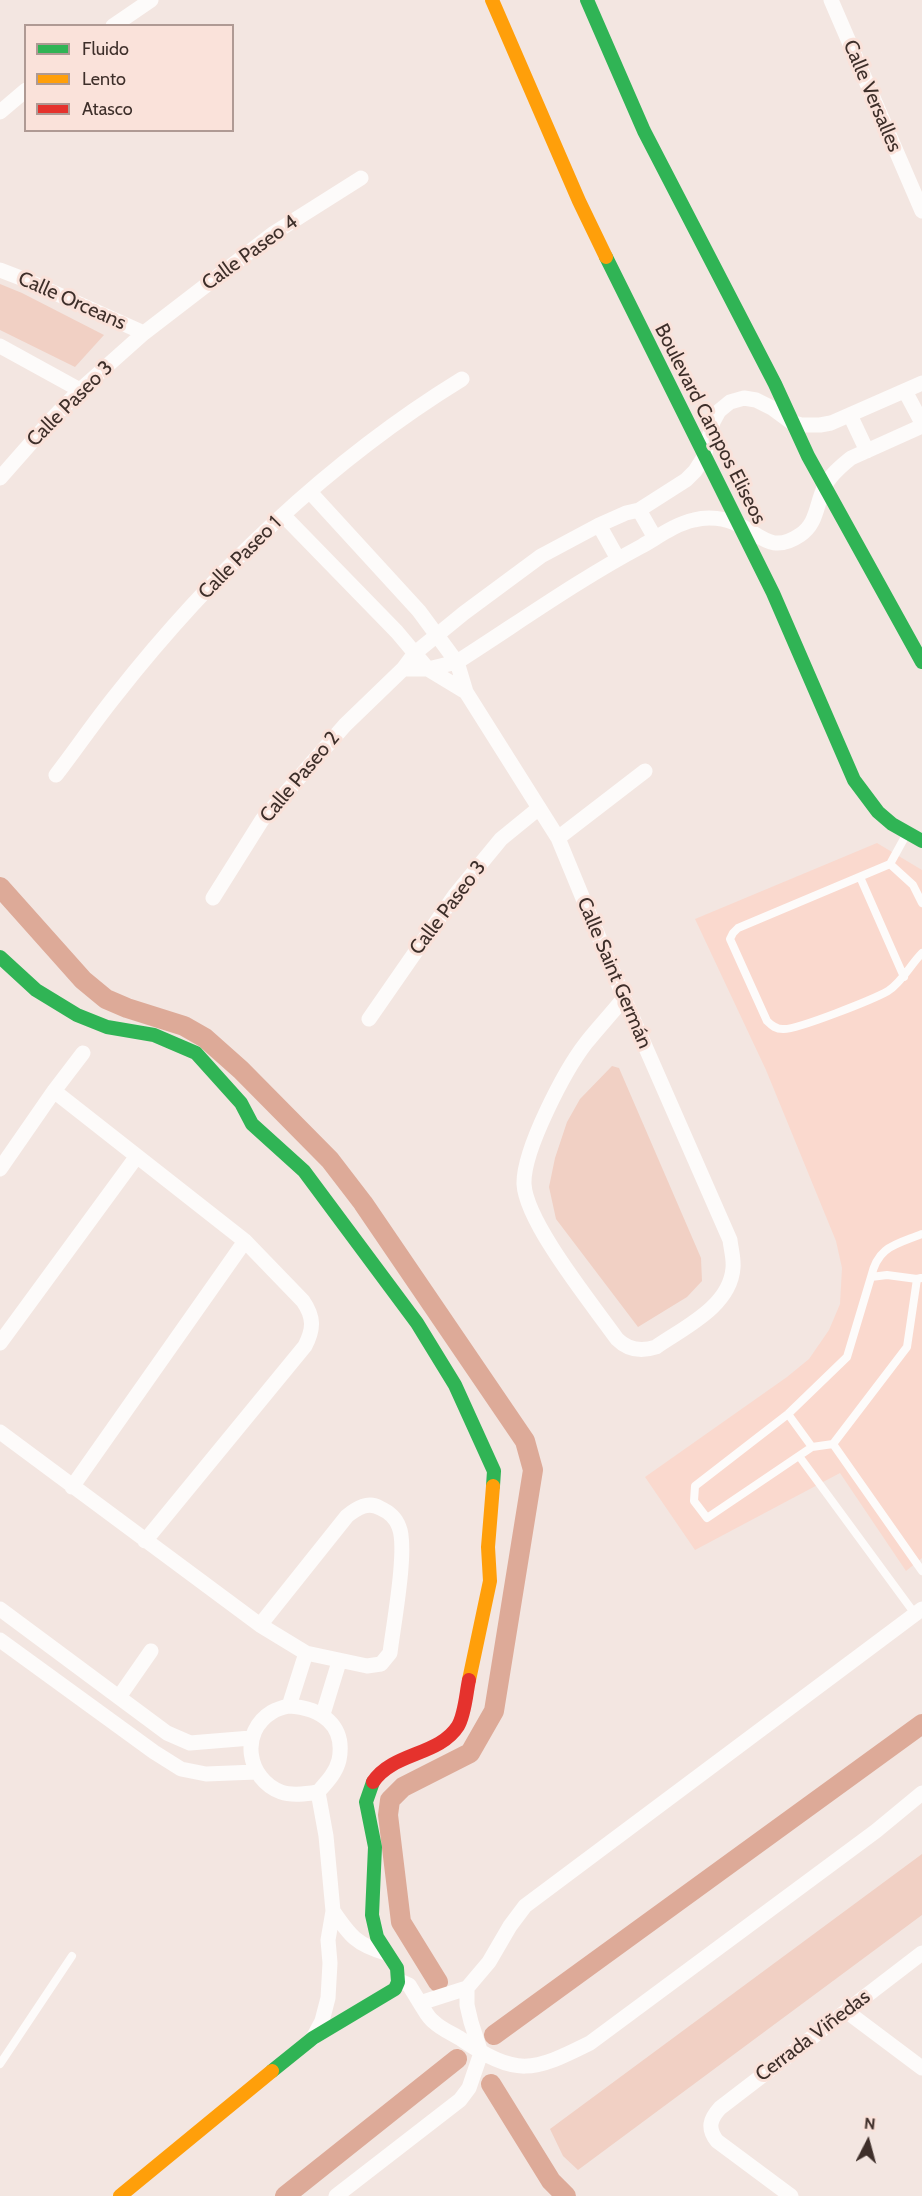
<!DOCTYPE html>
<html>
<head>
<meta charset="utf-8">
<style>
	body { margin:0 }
	#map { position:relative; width:922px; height:2196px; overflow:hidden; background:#f3e6e1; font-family:Cabin,sans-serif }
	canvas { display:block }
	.legend { position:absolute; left:24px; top:24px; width:210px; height:108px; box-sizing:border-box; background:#fae2da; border:2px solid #af9a94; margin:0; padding:8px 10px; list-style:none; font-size:18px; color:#3e2f2a }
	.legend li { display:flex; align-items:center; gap:12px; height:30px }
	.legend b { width:30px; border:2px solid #af9a94 }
	.north { position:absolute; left:838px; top:2112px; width:60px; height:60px; -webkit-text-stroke:4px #fae2da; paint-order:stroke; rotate:6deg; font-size:16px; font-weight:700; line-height:24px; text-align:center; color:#3e2f2a }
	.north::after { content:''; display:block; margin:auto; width:21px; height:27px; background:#3e2f2a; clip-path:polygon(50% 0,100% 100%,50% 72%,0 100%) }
</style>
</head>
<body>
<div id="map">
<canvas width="922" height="2196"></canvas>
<ul class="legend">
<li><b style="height:8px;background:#30b455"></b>Fluido</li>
<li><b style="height:8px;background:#ff9f0a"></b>Lento</li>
<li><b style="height:8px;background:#e5322d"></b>Atasco</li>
</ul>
<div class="north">N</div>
</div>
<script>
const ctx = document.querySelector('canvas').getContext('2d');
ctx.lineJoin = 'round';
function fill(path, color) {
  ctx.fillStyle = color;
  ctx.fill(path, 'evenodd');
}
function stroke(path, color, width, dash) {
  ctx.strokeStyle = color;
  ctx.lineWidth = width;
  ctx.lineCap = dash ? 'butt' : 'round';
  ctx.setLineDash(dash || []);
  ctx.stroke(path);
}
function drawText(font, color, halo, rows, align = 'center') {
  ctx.font = font + ' Cabin,sans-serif';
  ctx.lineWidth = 6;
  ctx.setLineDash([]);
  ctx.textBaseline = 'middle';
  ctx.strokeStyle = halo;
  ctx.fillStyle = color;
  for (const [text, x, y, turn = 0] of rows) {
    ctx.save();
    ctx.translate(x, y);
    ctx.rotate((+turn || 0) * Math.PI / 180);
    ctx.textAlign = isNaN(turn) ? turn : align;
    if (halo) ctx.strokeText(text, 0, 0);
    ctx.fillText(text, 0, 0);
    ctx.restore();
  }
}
const built = new Path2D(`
	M 877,843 L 922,870 L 922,1558 L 906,1571 L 840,1473 L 695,1550 L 645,1477 L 787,1377 L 809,1359 L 829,1330 L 840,1304 L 842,1268 L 836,1241 L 766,1070 L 695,919 Z`);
const green = new Path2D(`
	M 0,284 L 22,293 L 104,335 L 75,367 L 0,330 Z
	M 612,1066 L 619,1068 L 701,1258 L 702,1281 L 687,1297 L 638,1327 L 556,1219 L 549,1187 L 555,1158 L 567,1122 L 580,1099 Z
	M 922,1854 L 922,1915 L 578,2170 L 563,2156 L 550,2129 Z`);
const canal = new Path2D(`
	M 0,887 L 83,980 L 106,999 L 127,1008 L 184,1026 L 205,1038 L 241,1070 L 330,1160 L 363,1203 L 525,1441 L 533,1470 L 494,1711 L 470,1753 L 403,1787 L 390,1800 L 388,1815 L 401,1922 L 438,1982
	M 494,2035 L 922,1724
	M 491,2084 L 551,2181 L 566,2196
	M 285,2196 L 457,2059`);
const lane = new Path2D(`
	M 906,835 L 890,864 L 738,928 L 733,933 L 730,939 L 767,1021 C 772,1026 776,1029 783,1029 C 797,1030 874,999 888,991 C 903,981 910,965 922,953
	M 890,864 L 913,885 L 922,903
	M 860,877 L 904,977
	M 871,1277 C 878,1246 895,1245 922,1234
	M 788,1414 L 812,1447 L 833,1444 L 907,1347 L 917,1279 L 921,1278
	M 833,1444 L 922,1571
	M 812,1447 L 707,1518 L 694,1501 L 695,1486 L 788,1414 L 847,1357 L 871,1277 L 887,1275 L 917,1279
	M 799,1456 L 915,1614
	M 0,2064 L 72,1956`);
const street = new Path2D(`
	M 831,0 L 922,211
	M 113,26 L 151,0
	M 0,112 L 26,90
	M 0,270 L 26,280 L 144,333
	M 0,346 L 80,390
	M 905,391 L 922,423
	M 850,415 L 867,451
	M 0,478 L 52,419 L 80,390 L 144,333 L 274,233 L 361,178
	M 310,492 L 419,611 L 450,653 L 457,662 L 466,692 L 558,838 L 624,998 L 730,1240 C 731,1249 734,1259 733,1268 C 730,1307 683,1328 656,1347 C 641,1352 628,1350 617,1339 C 593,1305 526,1223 524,1184 C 523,1150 565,1070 586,1043 C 598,1028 612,1013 624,998
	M 639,510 L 655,538
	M 283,515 L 397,632 L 428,669 L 466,692
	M 599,525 L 618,559
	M 403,669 L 428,669 L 457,662 C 518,623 578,580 642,546 C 658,537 675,524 694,520 C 708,516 725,518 739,525 C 761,535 772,554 800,535 C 817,524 816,505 824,488 C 829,476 841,466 851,458 L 922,426
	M 56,775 C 76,749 95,721 116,695 C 211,574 330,460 462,379
	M 558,838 L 645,771
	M 213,898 L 262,820 L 345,725 L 403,669 L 415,653 L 464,613 L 541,556 L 599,525 L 626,513 L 639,510 L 686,480 L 695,471 L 704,457 L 713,422 L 719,411 L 730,402 L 744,398 L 756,400 L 772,408 L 791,422 L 801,425 L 820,425 L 831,423 L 922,383
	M 369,1019 L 455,895 L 501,839 L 539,808
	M 54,1091 L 245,1241 L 303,1301 C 314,1317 314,1329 305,1346 L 145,1541
	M 0,1169 L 54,1091 L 83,1053
	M 0,1343 L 137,1156
	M 0,1432 L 260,1625 L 306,1653 L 367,1666 L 381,1664 L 390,1653 C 393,1627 408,1548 399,1527 C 396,1518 389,1512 380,1508 C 368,1501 357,1508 347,1516 L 260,1625
	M 72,1487 L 245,1241
	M 0,1609 L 167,1733 L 190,1743 L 251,1738
	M 0,1640 L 154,1752 L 181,1769 L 206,1774 L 256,1772
	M 119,1697 L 151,1651
	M 289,1706 C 321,1708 346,1725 339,1760 C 336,1773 326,1783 318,1792 C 306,1794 292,1796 281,1792 C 247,1779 239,1732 272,1712 C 277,1709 284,1707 289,1706 Z
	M 289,1706 L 306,1653
	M 323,1714 L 339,1662
	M 333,1911 C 350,1936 357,1945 386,1953
	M 400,1981 L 409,1985 L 420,2003 L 467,1988 L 489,1962 L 510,1926 L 525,1906 L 922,1609
	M 420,2003 C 424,2009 428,2018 434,2022 C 441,2029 453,2034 461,2039 C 517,2077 532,2072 590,2043 L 876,1831 L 922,1793
	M 846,2011 L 922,2068
	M 313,2038 L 322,2021 L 328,1998 L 330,1963 L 328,1940 L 333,1911 L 326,1836 L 318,1792
	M 336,2196 L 460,2100 L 469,2088 L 481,2053 L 471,2022 L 467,2005 L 467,1988
	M 791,2196 L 717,2141 C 707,2128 710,2119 720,2108 L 922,1953`);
const fast = new Path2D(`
	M 587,0 L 644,131 L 775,384 L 808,456 L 922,662
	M 606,257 L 773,593 L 854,780 L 878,812 L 892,824 L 922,841
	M 0,957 L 36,990 L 77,1015 L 107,1027 L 154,1035 L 196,1053 L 241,1103 L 252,1124 L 304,1171 L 417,1323 L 455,1385 L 494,1471 L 493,1486
	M 272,2071 L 313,2038 L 395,1989 L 398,1982 L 397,1968 L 377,1937 L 372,1915 L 375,1847 L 366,1802 L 373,1782`);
const slow = new Path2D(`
	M 492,0 L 579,201 L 606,257
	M 469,1680 L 490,1581 L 488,1547 L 493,1486
	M 120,2196 L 272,2071`);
const jam = new Path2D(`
	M 373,1782 C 393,1752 439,1756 458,1726 C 465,1714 466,1694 469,1680`);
const streetNames = [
	["Calle Versalles",872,96,67],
	["Calle Paseo 4",250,253,-36],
	["Calle Orceans",72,301,24],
	["Calle Paseo 3",70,404,-45],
	["Boulevard Campos Eliseos",710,424,63],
	["Calle Paseo 1",240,558,-45],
	["Calle Paseo 2",300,777,-50],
	["Calle Paseo 3",448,908,-53],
	["Calle Saint Germán",614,973,67],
	["Cerrada Viñedas",813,2036,-37]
];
fill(built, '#fad9ce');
fill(green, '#f1d0c4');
stroke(canal, '#ddaa98', 20);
stroke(lane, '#fdfbfa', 8);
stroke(street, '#fdfbfa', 15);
stroke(fast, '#30b455', 14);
stroke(slow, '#ff9f0a', 14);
stroke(jam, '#e5322d', 14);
drawText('20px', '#3e2f2a', '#fae2da', streetNames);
</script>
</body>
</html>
